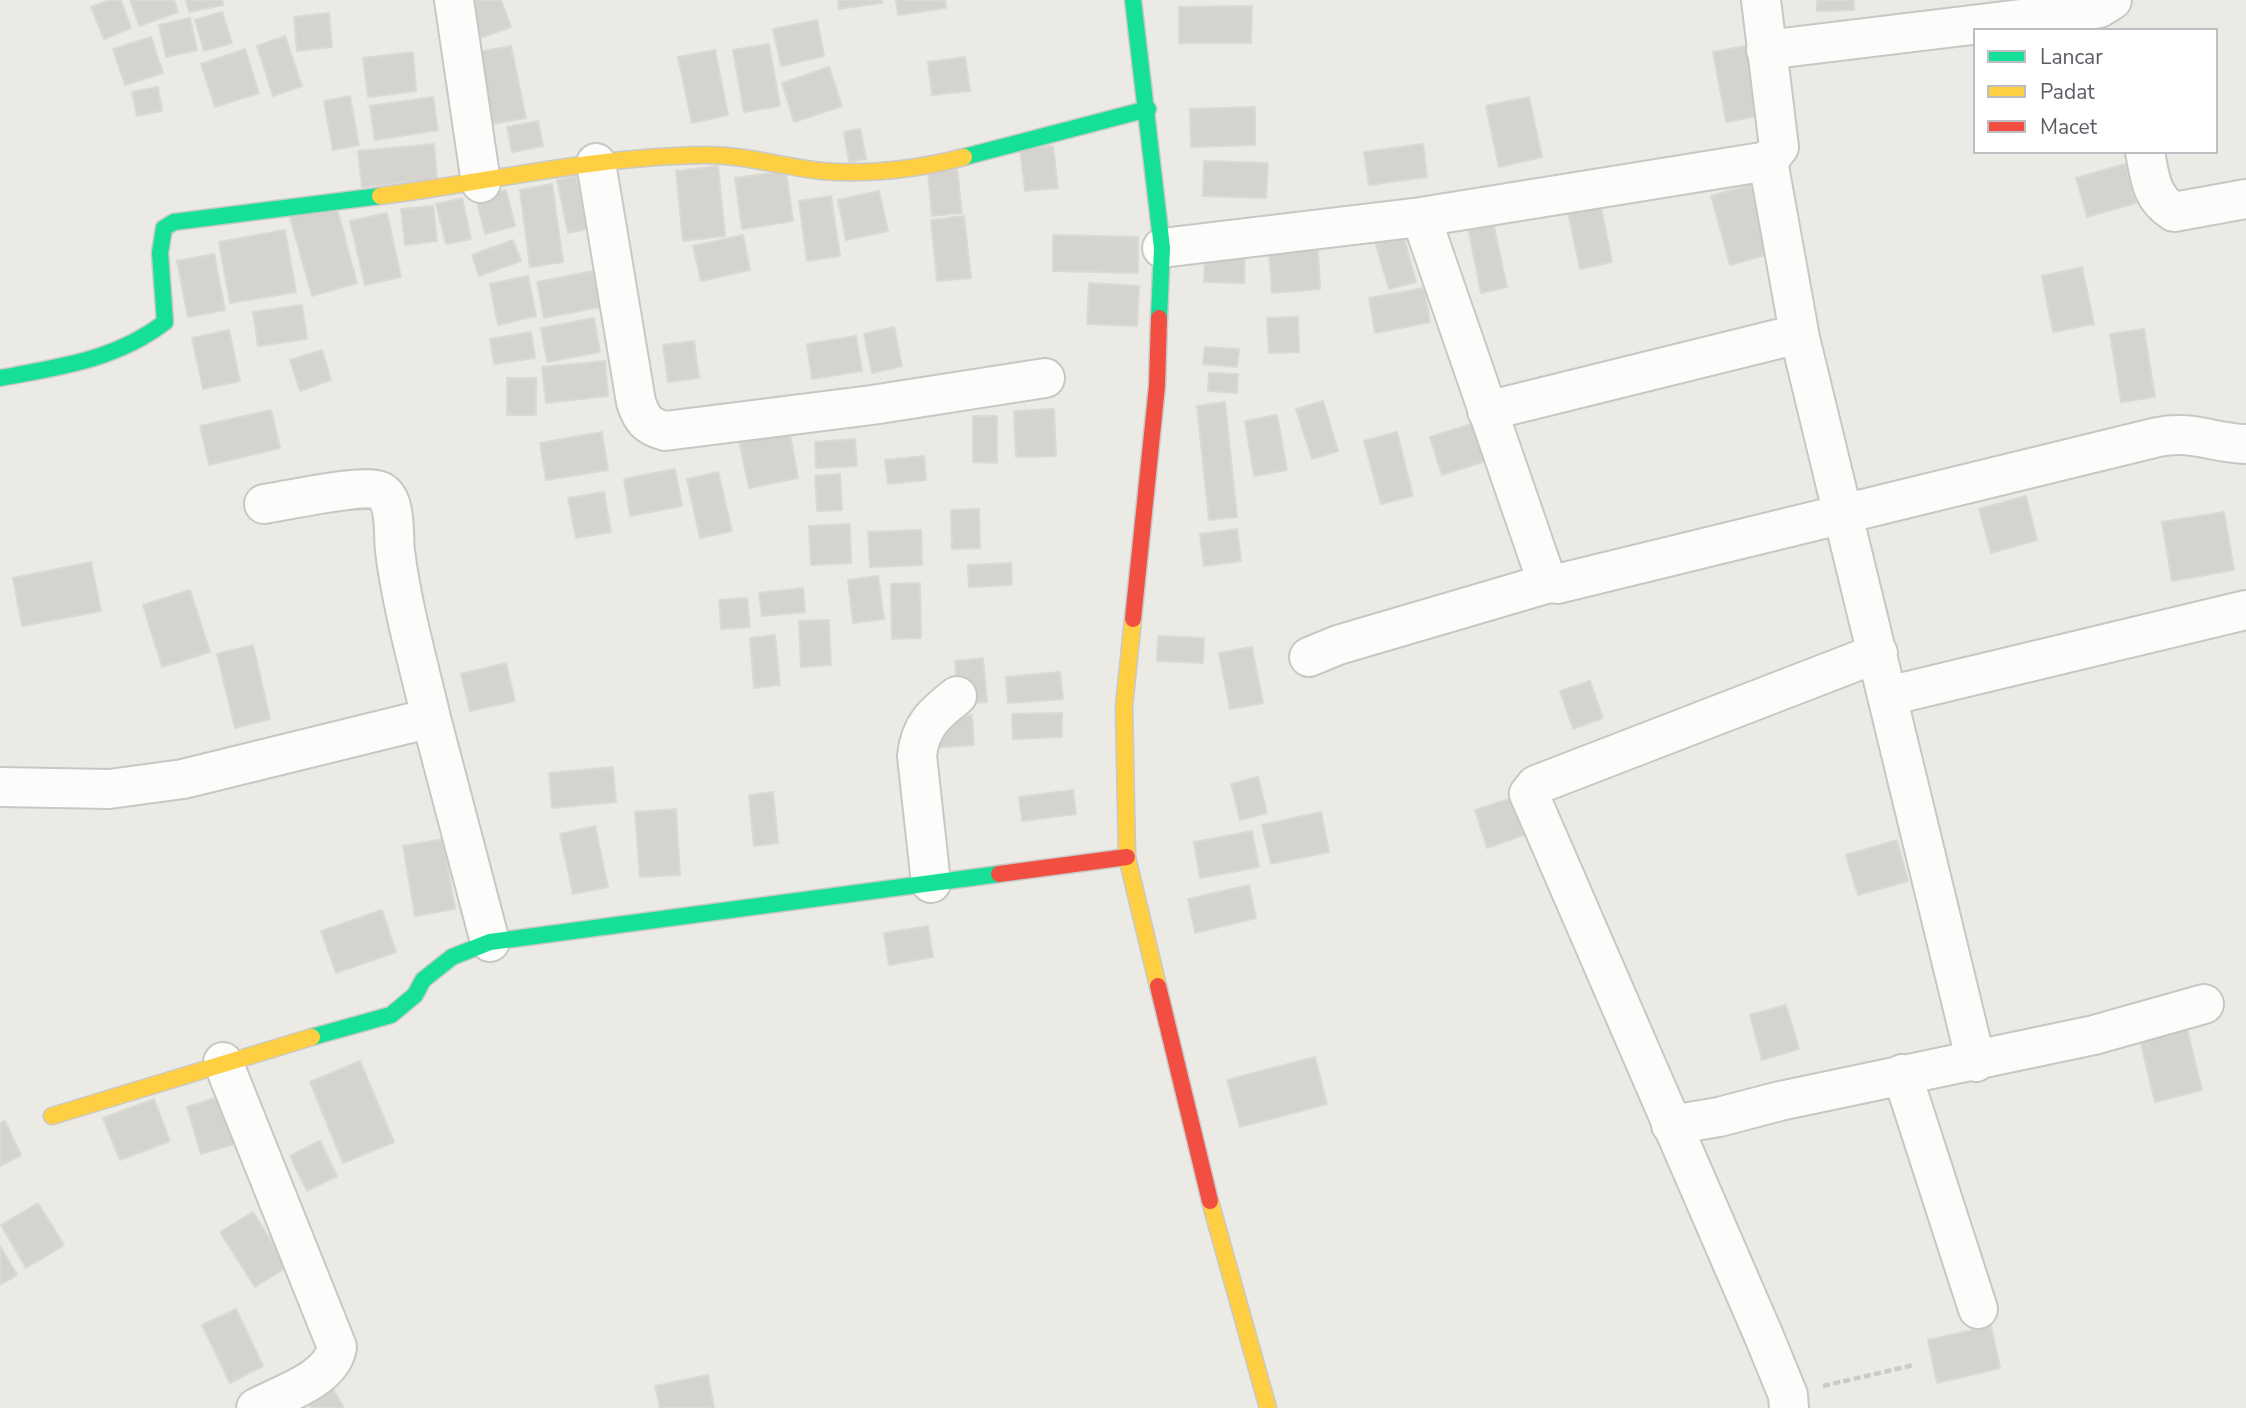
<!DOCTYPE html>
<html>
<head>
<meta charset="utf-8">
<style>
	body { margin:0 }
	#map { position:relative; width:2246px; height:1408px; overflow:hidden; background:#ebeae4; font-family:"Nunito Sans",sans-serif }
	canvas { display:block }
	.legend { position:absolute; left:1973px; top:28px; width:245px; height:126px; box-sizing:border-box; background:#fff; border:2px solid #bdbec1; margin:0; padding:9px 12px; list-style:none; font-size:21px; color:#5a5d63 }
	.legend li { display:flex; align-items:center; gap:14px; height:35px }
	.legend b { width:35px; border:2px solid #bdbec1 }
</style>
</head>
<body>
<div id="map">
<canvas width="2246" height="1408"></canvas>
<ul class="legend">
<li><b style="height:9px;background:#16e098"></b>Lancar</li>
<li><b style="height:9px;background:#ffcf43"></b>Padat</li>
<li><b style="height:9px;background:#f24e42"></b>Macet</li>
</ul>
</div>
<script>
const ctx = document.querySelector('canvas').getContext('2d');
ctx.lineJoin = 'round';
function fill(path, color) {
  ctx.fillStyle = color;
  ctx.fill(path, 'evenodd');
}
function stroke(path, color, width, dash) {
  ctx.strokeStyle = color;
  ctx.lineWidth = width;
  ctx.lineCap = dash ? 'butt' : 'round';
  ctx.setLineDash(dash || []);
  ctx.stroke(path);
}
const building = new Path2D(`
	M 110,0 L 121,0 L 131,28 L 104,39 L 91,7 Z
	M 130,0 L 174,0 L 178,12 L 139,26 Z
	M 186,0 L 222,0 L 223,5 L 189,12 Z
	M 467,0 L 501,0 L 511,27 L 480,38 Z
	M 838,0 L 882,0 L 882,3 L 839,9 Z
	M 896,0 L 945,0 L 946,8 L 898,15 Z
	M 1817,0 L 1854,0 L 1854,10 L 1817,11 Z
	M 1252,6 L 1251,43 L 1179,43 L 1179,7 Z
	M 222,12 L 232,43 L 204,51 L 195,20 Z
	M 329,13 L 332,47 L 297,51 L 294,17 Z
	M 190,18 L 197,50 L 166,57 L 159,25 Z
	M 817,20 L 824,56 L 781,66 L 773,29 Z
	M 285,36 L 302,86 L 273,96 L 257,46 Z
	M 151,37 L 163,73 L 125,85 L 113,49 Z
	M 769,44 L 780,106 L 744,112 L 733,50 Z
	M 1750,45 L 1763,115 L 1726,122 L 1713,52 Z
	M 511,46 L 526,118 L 486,125 L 473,53 Z
	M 245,49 L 259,93 L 215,107 L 201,64 Z
	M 715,50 L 728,115 L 692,123 L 678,57 Z
	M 413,52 L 416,91 L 368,97 L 363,58 Z
	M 965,57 L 970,91 L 932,95 L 928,62 Z
	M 829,67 L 842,106 L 794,122 L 782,83 Z
	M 158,87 L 162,111 L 137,116 L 132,92 Z
	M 350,96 L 359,145 L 333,150 L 324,101 Z
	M 433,97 L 438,130 L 375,140 L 370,106 Z
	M 1529,97 L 1542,157 L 1499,167 L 1486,106 Z
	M 1255,107 L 1255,145 L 1191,147 L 1190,109 Z
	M 538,121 L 543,146 L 512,152 L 507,127 Z
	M 860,129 L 866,159 L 849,162 L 844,132 Z
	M 434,144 L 437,180 L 362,187 L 358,151 Z
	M 1423,144 L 1427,177 L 1369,185 L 1364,152 Z
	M 1053,146 L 1058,188 L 1025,191 L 1020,149 Z
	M 1204,161 L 1268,163 L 1266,198 L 1203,196 Z
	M 2125,164 L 2136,203 L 2087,217 L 2076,178 Z
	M 718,166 L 725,236 L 683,241 L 676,171 Z
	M 957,169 L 962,213 L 932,216 L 928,172 Z
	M 786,171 L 793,221 L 742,229 L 735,178 Z
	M 576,176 L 587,229 L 568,233 L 557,180 Z
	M 552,184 L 563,262 L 530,267 L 520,190 Z
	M 1750,185 L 1769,254 L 1730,265 L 1711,196 Z
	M 506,190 L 515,226 L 485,234 L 476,198 Z
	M 879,191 L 888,231 L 846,240 L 838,200 Z
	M 831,196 L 840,256 L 807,261 L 799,201 Z
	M 1599,197 L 1612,262 L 1580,269 L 1566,203 Z
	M 462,198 L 471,239 L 446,244 L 436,204 Z
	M 336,205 L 357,283 L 312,296 L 290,217 Z
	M 433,206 L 437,241 L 405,245 L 401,209 Z
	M 387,213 L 401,277 L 365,285 L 350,221 Z
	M 964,216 L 971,278 L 937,281 L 931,220 Z
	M 1493,222 L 1507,287 L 1481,293 L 1468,227 Z
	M 285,230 L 296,292 L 230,303 L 219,242 Z
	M 1317,234 L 1320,289 L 1272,293 L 1268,238 Z
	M 1403,234 L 1416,282 L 1389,289 L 1375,242 Z
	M 743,235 L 750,270 L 701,281 L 693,246 Z
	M 1053,235 L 1138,237 L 1138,273 L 1053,271 Z
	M 513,240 L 521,261 L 479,276 L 472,255 Z
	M 1205,248 L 1245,249 L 1244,283 L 1204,282 Z
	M 214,254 L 225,310 L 188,317 L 177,261 Z
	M 2082,267 L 2094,324 L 2053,332 L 2042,276 Z
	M 593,271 L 600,307 L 544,318 L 537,282 Z
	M 528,276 L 536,316 L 498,325 L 490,284 Z
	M 1089,283 L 1139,286 L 1137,326 L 1087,324 Z
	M 1424,288 L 1430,322 L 1375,333 L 1369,298 Z
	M 302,305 L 307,339 L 258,346 L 253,312 Z
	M 1298,317 L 1299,352 L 1269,353 L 1267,318 Z
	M 594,318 L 600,352 L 547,362 L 541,328 Z
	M 894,327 L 902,366 L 872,373 L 864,334 Z
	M 2144,329 L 2155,397 L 2121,402 L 2110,334 Z
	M 229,330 L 240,381 L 203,389 L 192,338 Z
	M 531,332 L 535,358 L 494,364 L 490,339 Z
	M 856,336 L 862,371 L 812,379 L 807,344 Z
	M 694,341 L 699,378 L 668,382 L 663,345 Z
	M 1205,347 L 1239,349 L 1237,367 L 1203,364 Z
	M 322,350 L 331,380 L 300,391 L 290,360 Z
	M 605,361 L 608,396 L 546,403 L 542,367 Z
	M 1209,373 L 1238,374 L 1237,393 L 1208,391 Z
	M 507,378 L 536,378 L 536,415 L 507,415 Z
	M 1323,401 L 1338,451 L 1312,459 L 1296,409 Z
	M 1225,402 L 1237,517 L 1209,520 L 1197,406 Z
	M 1054,409 L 1056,456 L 1016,457 L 1014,411 Z
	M 271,410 L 280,448 L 209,465 L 200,426 Z
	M 1277,415 L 1287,470 L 1254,476 L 1245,421 Z
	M 973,416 L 997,416 L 997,463 L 973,462 Z
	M 1474,423 L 1486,461 L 1442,475 L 1430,437 Z
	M 789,429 L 798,478 L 749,488 L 739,440 Z
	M 602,432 L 608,470 L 546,480 L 540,443 Z
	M 1397,432 L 1413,496 L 1381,504 L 1364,441 Z
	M 855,439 L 857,466 L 816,468 L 815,442 Z
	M 924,456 L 926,480 L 888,484 L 885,460 Z
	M 675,469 L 682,506 L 630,516 L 624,479 Z
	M 718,472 L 732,531 L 700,538 L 687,479 Z
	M 840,474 L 842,510 L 817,511 L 815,476 Z
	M 604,492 L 611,532 L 576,538 L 568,498 Z
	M 2026,496 L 2037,540 L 1991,553 L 1979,509 Z
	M 979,509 L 980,548 L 952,549 L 951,510 Z
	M 2224,512 L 2234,570 L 2172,581 L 2162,522 Z
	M 850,524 L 851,563 L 811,565 L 809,526 Z
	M 1237,529 L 1241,561 L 1204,566 L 1200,534 Z
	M 921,530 L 922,565 L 870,567 L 868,532 Z
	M 91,562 L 101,611 L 22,626 L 13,578 Z
	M 1011,563 L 1012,585 L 969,587 L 968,565 Z
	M 878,576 L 884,619 L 853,623 L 848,580 Z
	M 920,583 L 921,638 L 892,639 L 891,584 Z
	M 803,588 L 805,612 L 762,616 L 759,593 Z
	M 190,590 L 210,652 L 162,667 L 143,605 Z
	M 747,598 L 750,627 L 721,629 L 719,600 Z
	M 829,620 L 831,665 L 801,667 L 799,621 Z
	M 775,635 L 780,685 L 754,688 L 750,638 Z
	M 1158,636 L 1204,638 L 1203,663 L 1157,661 Z
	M 253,645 L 270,719 L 235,728 L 217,654 Z
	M 1252,647 L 1263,703 L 1230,709 L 1219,653 Z
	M 983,658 L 987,702 L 959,704 L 955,661 Z
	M 506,663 L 515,701 L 470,711 L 461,674 Z
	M 1060,672 L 1063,699 L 1008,703 L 1006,677 Z
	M 1590,681 L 1603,718 L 1573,729 L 1560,691 Z
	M 1062,713 L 1062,737 L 1013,739 L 1012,714 Z
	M 972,715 L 974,745 L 934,748 L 932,718 Z
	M 613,767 L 616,802 L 552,808 L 549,773 Z
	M 1258,777 L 1267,813 L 1240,820 L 1231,784 Z
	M 1073,790 L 1076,814 L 1022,821 L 1019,797 Z
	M 773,792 L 778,843 L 754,846 L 749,795 Z
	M 1512,798 L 1524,835 L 1487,848 L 1475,810 Z
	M 676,809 L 680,875 L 640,877 L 635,812 Z
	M 1321,812 L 1329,852 L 1271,864 L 1262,825 Z
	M 595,826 L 608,887 L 573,894 L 560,834 Z
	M 1252,831 L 1259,867 L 1200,878 L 1194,842 Z
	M 443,839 L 455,909 L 415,916 L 403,846 Z
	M 1897,840 L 1908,881 L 1858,895 L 1846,855 Z
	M 1249,885 L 1256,918 L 1195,933 L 1188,899 Z
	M 382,910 L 396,952 L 336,973 L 321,931 Z
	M 928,926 L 933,957 L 889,965 L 884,933 Z
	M 1786,1005 L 1799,1049 L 1762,1060 L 1750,1015 Z
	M 2186,1025 L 2202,1090 L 2155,1102 L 2139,1036 Z
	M 1315,1057 L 1327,1104 L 1240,1127 L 1227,1080 Z
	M 360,1061 L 394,1142 L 343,1163 L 310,1082 Z
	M 231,1093 L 245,1141 L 201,1154 L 187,1107 Z
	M 154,1099 L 170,1141 L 120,1160 L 103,1118 Z
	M 5,1121 L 21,1155 L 0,1166 L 0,1123 Z
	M 320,1141 L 337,1176 L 307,1191 L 290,1156 Z
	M 38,1203 L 64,1245 L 26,1268 L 1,1225 Z
	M 253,1212 L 287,1267 L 255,1287 L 220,1232 Z
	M 0,1246 L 17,1275 L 0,1285 Z
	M 236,1309 L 263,1366 L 230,1383 L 202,1325 Z
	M 1991,1326 L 2000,1368 L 1937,1383 L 1928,1340 Z
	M 708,1375 L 714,1408 L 660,1408 L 655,1386 Z
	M 333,1389 L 344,1408 L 311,1408 L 308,1403 Z`);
const path = new Path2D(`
	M 1823,1386 L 1914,1365`);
const street = new Path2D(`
	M 454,0 L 481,183
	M 1766,50 L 2071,13 L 2099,8 L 2112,0
	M 2145,152 C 2150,178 2151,198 2174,212 L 2246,199
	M 1768,161 L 1800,338 L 1976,1062
	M 596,163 L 636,402 C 642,420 647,426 665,431 L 872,405 L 1045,378
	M 1421,217 L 1545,576 L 1549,583 L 1557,584 L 2158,437 C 2192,430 2213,443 2246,444
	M 1162,248 L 1421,217 L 1768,161 L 1779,147 L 1761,0
	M 1487,411 L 1786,337 L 1800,338
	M 264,504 C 285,501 365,483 380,491 C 397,499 393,535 395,551 C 402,607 418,662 431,718
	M 1309,657 L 1338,645 L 1549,583
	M 1888,696 L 2246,610
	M 0,787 L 109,789 L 183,779 L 431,718 L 490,942
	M 931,883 L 917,756 C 920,726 934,714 957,696
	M 223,1062 L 337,1347 C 332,1379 282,1394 256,1408
	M 1902,1074 L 1978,1309
	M 1671,1125 L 1719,1117 L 1780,1101 L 2094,1035 L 2204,1004
	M 1789,1408 L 1788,1395 L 1763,1334 L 1529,794 L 1536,785 L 1878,653`);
const fast = new Path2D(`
	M 1133,0 L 1162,248 L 1159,318
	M 964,157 L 1148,109
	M 0,378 C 59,367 116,360 165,322 L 160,253 L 164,228 L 174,222 L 380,196
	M 312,1037 L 391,1015 L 415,995 L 423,980 L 452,957 L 490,942 L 999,874`);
const slow = new Path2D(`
	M 380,196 C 488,182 597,156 706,155 C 745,155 784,167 822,171 C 868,175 920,169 964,157
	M 1133,619 L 1124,706 L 1127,857 L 1158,986
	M 52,1116 L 312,1037
	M 1210,1201 L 1268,1408`);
const jam = new Path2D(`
	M 1133,619 L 1157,386 L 1159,318
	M 999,874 L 1127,857
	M 1158,986 L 1210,1201`);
fill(building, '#d4d3cf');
stroke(building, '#dad9d4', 2);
stroke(street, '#c7c8c6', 42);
stroke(fast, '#c8c9c8', 19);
stroke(slow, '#c8c9c8', 19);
stroke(jam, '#c8c9c8', 19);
stroke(path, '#c7ccca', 4.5, [7, 3.5]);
stroke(street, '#fcfcfb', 38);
stroke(fast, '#16e098', 16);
stroke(slow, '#ffcf43', 16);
stroke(jam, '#f24e42', 16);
</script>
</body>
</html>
